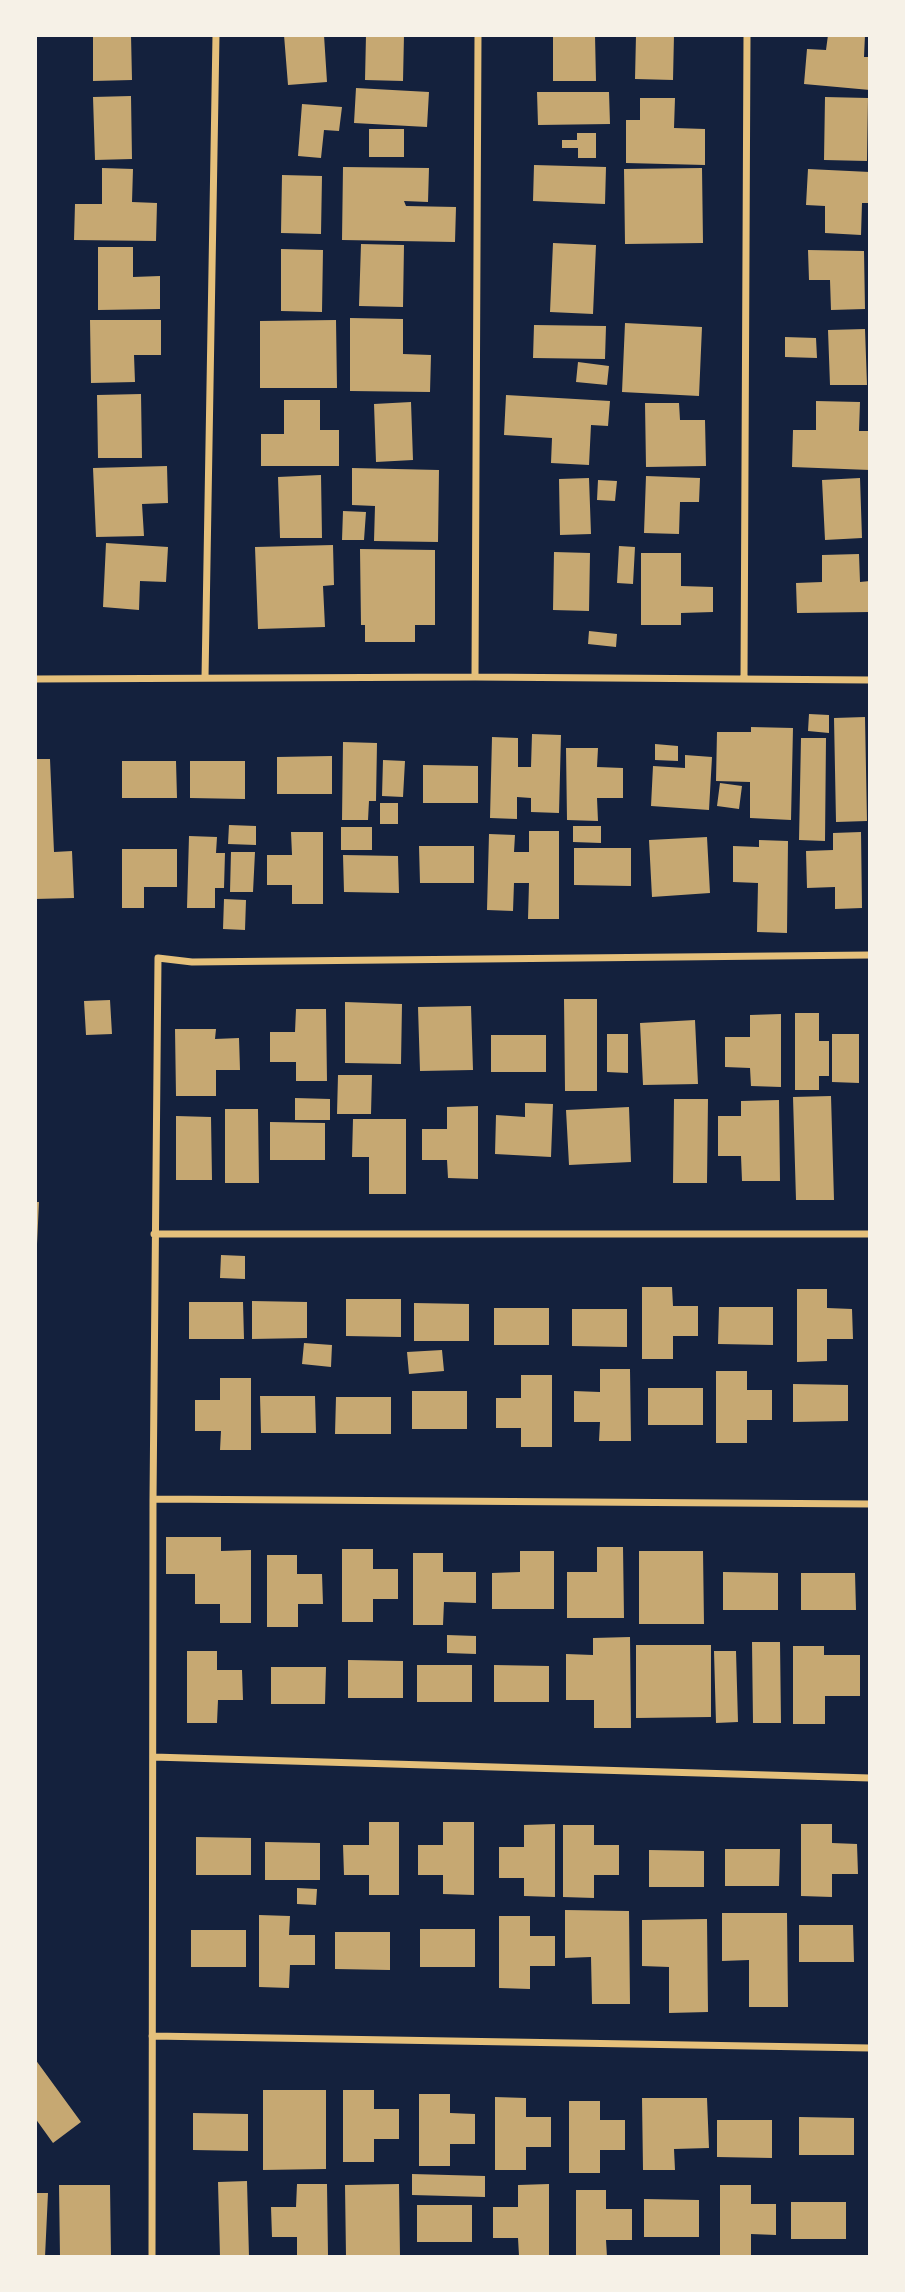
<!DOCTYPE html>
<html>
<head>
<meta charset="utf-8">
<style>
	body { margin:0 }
	#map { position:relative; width:905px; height:2292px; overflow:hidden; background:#14213d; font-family:Raleway,sans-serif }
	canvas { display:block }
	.frame { position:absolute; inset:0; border:37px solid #f6f1e7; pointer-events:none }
</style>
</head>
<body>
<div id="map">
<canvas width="905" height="2292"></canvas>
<div class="frame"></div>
</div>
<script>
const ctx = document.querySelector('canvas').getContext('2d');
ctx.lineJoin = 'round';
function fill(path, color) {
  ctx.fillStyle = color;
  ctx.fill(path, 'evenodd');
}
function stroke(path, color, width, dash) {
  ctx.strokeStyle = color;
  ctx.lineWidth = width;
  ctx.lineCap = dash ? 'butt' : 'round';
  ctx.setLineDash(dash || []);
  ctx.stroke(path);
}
const building = new Path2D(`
	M 93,35 L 131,35 L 132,80 L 93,81 Z
	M 284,35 L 324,35 L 327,82 L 288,85 Z
	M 366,35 L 404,35 L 403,81 L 365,80 Z
	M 553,35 L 595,35 L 596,81 L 553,81 Z
	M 636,35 L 674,35 L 673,80 L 635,79 Z
	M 828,35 L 865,35 L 864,57 L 870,57 L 870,90 L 804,84 L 807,49 L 826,50 Z
	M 356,88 L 429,92 L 427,127 L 354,123 Z
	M 537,92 L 609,92 L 610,124 L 538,125 Z
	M 131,96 L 132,159 L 95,160 L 93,97 Z
	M 825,97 L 868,98 L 867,161 L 824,160 Z
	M 640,98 L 675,98 L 674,128 L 705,129 L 705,165 L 626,163 L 626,120 L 640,120 Z
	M 302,104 L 342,107 L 339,131 L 324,130 L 321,158 L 298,156 Z
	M 369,129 L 404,129 L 404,157 L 369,157 Z
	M 577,133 L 596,133 L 596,158 L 578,158 L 578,148 L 562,148 L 562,140 L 577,140 Z
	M 534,165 L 606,167 L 605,204 L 533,201 Z
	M 343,167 L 429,168 L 428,202 L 404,201 L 406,206 L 456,207 L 455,242 L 342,240 Z
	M 102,168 L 133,169 L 132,202 L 157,203 L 156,241 L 74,240 L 75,204 L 102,204 Z
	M 702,168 L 703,243 L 625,244 L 624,169 Z
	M 808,169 L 870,172 L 870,203 L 862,203 L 861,235 L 825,233 L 825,206 L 806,205 Z
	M 282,175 L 322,176 L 321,234 L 281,233 Z
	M 553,243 L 596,245 L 593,314 L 550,312 Z
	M 361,244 L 404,245 L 403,307 L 359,306 Z
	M 98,247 L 133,247 L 133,277 L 160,276 L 160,309 L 98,310 Z
	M 281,249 L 323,250 L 322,312 L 281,311 Z
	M 808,250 L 864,251 L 865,309 L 831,310 L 830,280 L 809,280 Z
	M 350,318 L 403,319 L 403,354 L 431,355 L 430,392 L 350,391 Z
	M 90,320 L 161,320 L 161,355 L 134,355 L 135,382 L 91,383 Z
	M 336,320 L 337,388 L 260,388 L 260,321 Z
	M 625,323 L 702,327 L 699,396 L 622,392 Z
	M 534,325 L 606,326 L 605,359 L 533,358 Z
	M 865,329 L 867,385 L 830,385 L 828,330 Z
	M 785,337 L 816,338 L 817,358 L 785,357 Z
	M 578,362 L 609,366 L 607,385 L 576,382 Z
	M 141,394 L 142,458 L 98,458 L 97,395 Z
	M 506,395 L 610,401 L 608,426 L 591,425 L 589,465 L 551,463 L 552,438 L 504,435 Z
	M 284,400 L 320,400 L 320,430 L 339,430 L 339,466 L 261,466 L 261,434 L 284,434 Z
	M 816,401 L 860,402 L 859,431 L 870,431 L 870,470 L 792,467 L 793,430 L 816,430 Z
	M 411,402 L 413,460 L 376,462 L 374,404 Z
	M 645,403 L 679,403 L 680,420 L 705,420 L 706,466 L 646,467 Z
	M 167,466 L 168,503 L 142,504 L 144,536 L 96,537 L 93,468 Z
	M 352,468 L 439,470 L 438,542 L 374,541 L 375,506 L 352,505 Z
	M 321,475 L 322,538 L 280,538 L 278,477 Z
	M 646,476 L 700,478 L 699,502 L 680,502 L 679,534 L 644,533 Z
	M 589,478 L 591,534 L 560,535 L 559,479 Z
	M 860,478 L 862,538 L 825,540 L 822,480 Z
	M 598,480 L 617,481 L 615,501 L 597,500 Z
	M 343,511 L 366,512 L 364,540 L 342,540 Z
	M 106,543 L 168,547 L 166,582 L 140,581 L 139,610 L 103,607 Z
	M 333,545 L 334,585 L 323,586 L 325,627 L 258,629 L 255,547 Z
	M 619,546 L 635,547 L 633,584 L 617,583 Z
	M 360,549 L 435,550 L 435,625 L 415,625 L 415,642 L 365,642 L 365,625 L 361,625 Z
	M 554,552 L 590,553 L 589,611 L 553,610 Z
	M 641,553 L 681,553 L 681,586 L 713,587 L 713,612 L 681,613 L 681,625 L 641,625 Z
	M 859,554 L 860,582 L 870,581 L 870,612 L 797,613 L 796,583 L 822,582 L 822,555 Z
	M 589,631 L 617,634 L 616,647 L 588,644 Z
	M 809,714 L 829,715 L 829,733 L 808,731 Z
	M 865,717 L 867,821 L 836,822 L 834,718 Z
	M 751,727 L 793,728 L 791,820 L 750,818 L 750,782 L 716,781 L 717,732 L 751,732 Z
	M 532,734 L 561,735 L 559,813 L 531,812 L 531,798 L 517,797 L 517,819 L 490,818 L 492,737 L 518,738 L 518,767 L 531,767 Z
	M 801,738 L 826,738 L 825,841 L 799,840 Z
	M 343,742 L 377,743 L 376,801 L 369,801 L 368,820 L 342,820 Z
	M 655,744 L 678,746 L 678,761 L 655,760 Z
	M 566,748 L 598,748 L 597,767 L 623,768 L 623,798 L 597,798 L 598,821 L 567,820 Z
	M 685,755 L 712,757 L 709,810 L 651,806 L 653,766 L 685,768 Z
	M 332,756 L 332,794 L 277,794 L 277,757 Z
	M 35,759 L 50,759 L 54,852 L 72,851 L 74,898 L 35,899 Z
	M 383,760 L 405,761 L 403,797 L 382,796 Z
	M 122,761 L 176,761 L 177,798 L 122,798 Z
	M 190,761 L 245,761 L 245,799 L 190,798 Z
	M 423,765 L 478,766 L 478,803 L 423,803 Z
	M 720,783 L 742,786 L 739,809 L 717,806 Z
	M 380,803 L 398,803 L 398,824 L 380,824 Z
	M 229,825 L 256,826 L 256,845 L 228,844 Z
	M 573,826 L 601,826 L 601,843 L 573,842 Z
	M 341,827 L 372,827 L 372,850 L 341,850 Z
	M 529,831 L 559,831 L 559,919 L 528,919 L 529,883 L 514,883 L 513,911 L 487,910 L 489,834 L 515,835 L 514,852 L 529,852 Z
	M 291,832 L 323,832 L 323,904 L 292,904 L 292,885 L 267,885 L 267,855 L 292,855 Z
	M 861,832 L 862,908 L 835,909 L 835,887 L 807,888 L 806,851 L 833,850 L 833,833 Z
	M 189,836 L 217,837 L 216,853 L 225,853 L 224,888 L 215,888 L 215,908 L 187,908 Z
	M 707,837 L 710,893 L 652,897 L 649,840 Z
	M 759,840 L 788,841 L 787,933 L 757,932 L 758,883 L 733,882 L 733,846 L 759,847 Z
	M 419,846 L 474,846 L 474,883 L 420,883 Z
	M 574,848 L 631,848 L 631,886 L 574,885 Z
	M 122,849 L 177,849 L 177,887 L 144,887 L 144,908 L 122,908 Z
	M 231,852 L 255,852 L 253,892 L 230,892 Z
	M 343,855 L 398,856 L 399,893 L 344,892 Z
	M 224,899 L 246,900 L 245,930 L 223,929 Z
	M 564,999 L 597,999 L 597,1091 L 565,1091 Z
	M 110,1000 L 112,1034 L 86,1035 L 84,1001 Z
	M 345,1002 L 402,1004 L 401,1064 L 345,1063 Z
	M 471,1006 L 473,1070 L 420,1071 L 418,1007 Z
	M 296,1009 L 326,1009 L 327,1081 L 296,1081 L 296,1062 L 270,1062 L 270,1032 L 295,1032 Z
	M 795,1013 L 819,1013 L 819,1041 L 829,1041 L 829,1076 L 819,1076 L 819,1090 L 795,1090 Z
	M 781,1014 L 781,1087 L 751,1086 L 750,1068 L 725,1067 L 725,1037 L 750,1037 L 750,1015 Z
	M 695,1020 L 698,1084 L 643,1085 L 640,1023 Z
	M 175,1029 L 216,1029 L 215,1039 L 239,1038 L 240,1070 L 216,1070 L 216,1096 L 176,1096 Z
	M 607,1034 L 628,1034 L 628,1073 L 607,1072 Z
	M 832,1034 L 859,1034 L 859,1083 L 832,1082 Z
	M 491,1035 L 546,1035 L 546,1072 L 491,1072 Z
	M 338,1075 L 372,1075 L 371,1114 L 337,1114 Z
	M 831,1096 L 834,1200 L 796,1200 L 793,1097 Z
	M 295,1098 L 330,1099 L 330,1120 L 295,1120 Z
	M 674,1099 L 708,1099 L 707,1183 L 673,1183 Z
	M 779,1100 L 780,1181 L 742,1181 L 741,1156 L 718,1156 L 718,1116 L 741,1116 L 741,1101 Z
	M 525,1103 L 553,1104 L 551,1157 L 495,1154 L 496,1115 L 525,1117 Z
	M 478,1106 L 478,1179 L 448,1178 L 447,1160 L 422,1160 L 422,1129 L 447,1129 L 447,1107 Z
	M 629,1107 L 631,1162 L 569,1165 L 566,1110 Z
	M 225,1109 L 258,1109 L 259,1183 L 225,1183 Z
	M 176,1116 L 211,1117 L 212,1180 L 176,1180 Z
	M 353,1119 L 406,1119 L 406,1194 L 369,1194 L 369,1157 L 352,1157 Z
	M 270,1122 L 325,1123 L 325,1160 L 270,1160 Z
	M 35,1202 L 39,1202 L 37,1244 L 35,1244 Z
	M 221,1255 L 245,1256 L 245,1279 L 220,1278 Z
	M 642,1287 L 672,1287 L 673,1306 L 698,1306 L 698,1336 L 673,1336 L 673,1359 L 642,1359 Z
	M 797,1289 L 827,1289 L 827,1308 L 852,1309 L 853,1339 L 827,1339 L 827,1361 L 797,1362 Z
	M 346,1299 L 401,1299 L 401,1337 L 346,1336 Z
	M 252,1301 L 307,1302 L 307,1338 L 252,1339 Z
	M 189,1302 L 243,1302 L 244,1339 L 189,1339 Z
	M 414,1303 L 469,1304 L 469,1341 L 414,1341 Z
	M 719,1307 L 773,1307 L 773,1345 L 718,1344 Z
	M 494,1308 L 549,1308 L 549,1345 L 494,1345 Z
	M 572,1309 L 627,1309 L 627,1347 L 572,1346 Z
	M 304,1343 L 332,1345 L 331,1367 L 302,1364 Z
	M 442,1350 L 444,1371 L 409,1374 L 407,1352 Z
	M 600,1369 L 630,1369 L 631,1441 L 599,1441 L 600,1422 L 574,1422 L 574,1391 L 600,1392 Z
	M 716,1371 L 747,1371 L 747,1390 L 772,1390 L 772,1420 L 747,1420 L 747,1443 L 716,1443 Z
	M 521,1375 L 552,1375 L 552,1447 L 521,1447 L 521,1428 L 496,1428 L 496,1398 L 521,1398 Z
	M 220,1378 L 251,1378 L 251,1450 L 220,1450 L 221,1431 L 195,1431 L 195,1400 L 220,1400 Z
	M 793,1384 L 848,1385 L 848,1421 L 793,1422 Z
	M 648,1388 L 703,1388 L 703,1425 L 648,1425 Z
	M 412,1391 L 467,1391 L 467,1429 L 412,1429 Z
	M 260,1396 L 315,1396 L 316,1433 L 261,1433 Z
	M 336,1397 L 391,1397 L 391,1434 L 335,1434 Z
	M 166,1537 L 221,1537 L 221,1551 L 251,1550 L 251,1623 L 220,1623 L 220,1604 L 195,1604 L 195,1574 L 166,1574 Z
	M 597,1547 L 623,1547 L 624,1618 L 567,1618 L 567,1572 L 597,1572 Z
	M 342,1549 L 373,1549 L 373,1569 L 398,1569 L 398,1599 L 373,1599 L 373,1622 L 342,1622 Z
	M 520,1551 L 554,1551 L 554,1609 L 492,1609 L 492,1573 L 520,1572 Z
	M 639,1551 L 703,1551 L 704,1624 L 639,1624 Z
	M 413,1553 L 443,1553 L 443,1572 L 476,1572 L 476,1603 L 444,1602 L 443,1625 L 413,1625 Z
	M 267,1555 L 297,1555 L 297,1574 L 322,1574 L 323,1604 L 298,1604 L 298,1627 L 267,1627 Z
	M 723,1572 L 778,1573 L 778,1610 L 723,1610 Z
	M 801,1573 L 855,1573 L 856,1610 L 801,1610 Z
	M 447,1635 L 476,1636 L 476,1654 L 447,1653 Z
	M 630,1637 L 631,1728 L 594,1728 L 594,1700 L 566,1700 L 566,1654 L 593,1655 L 593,1638 Z
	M 752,1642 L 780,1642 L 781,1723 L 753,1723 Z
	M 636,1645 L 711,1645 L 711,1717 L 636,1718 Z
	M 793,1646 L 824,1646 L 824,1655 L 860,1655 L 860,1696 L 825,1696 L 825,1724 L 793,1724 Z
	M 187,1651 L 217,1651 L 217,1670 L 242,1670 L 243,1700 L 218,1700 L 217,1723 L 187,1723 Z
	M 714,1651 L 736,1651 L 738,1722 L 716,1723 Z
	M 348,1660 L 403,1661 L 403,1698 L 348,1698 Z
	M 417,1665 L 472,1665 L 472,1702 L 417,1702 Z
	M 494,1665 L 549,1666 L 549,1702 L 494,1702 Z
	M 271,1667 L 326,1667 L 325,1704 L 271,1704 Z
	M 369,1822 L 399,1822 L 399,1895 L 369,1895 L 369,1875 L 344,1875 L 343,1845 L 369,1845 Z
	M 443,1822 L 474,1822 L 474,1895 L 443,1894 L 443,1875 L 418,1875 L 418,1845 L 443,1845 Z
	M 555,1824 L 555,1897 L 524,1896 L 524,1878 L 499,1878 L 499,1847 L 524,1847 L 524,1825 Z
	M 801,1824 L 832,1824 L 832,1843 L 857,1844 L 858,1874 L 832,1874 L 832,1897 L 801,1896 Z
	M 563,1825 L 594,1825 L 594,1845 L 619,1845 L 619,1875 L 594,1875 L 594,1898 L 563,1897 Z
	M 196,1837 L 251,1838 L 251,1875 L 196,1875 Z
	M 265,1842 L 320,1843 L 320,1880 L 265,1880 Z
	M 725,1849 L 780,1849 L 779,1886 L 725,1886 Z
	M 649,1850 L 704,1851 L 704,1887 L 649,1887 Z
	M 297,1888 L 317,1889 L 316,1905 L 297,1904 Z
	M 565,1910 L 629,1911 L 630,2004 L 592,2004 L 591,1957 L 565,1958 Z
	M 722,1913 L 787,1913 L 788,2007 L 749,2007 L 749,1960 L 722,1961 Z
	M 259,1915 L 290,1916 L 289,1935 L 315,1935 L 315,1965 L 290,1965 L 289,1988 L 259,1987 Z
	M 499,1916 L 530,1916 L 530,1936 L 555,1936 L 555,1966 L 530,1966 L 530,1989 L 499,1988 Z
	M 707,1919 L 708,2012 L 669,2013 L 669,1967 L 642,1966 L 642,1920 Z
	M 799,1925 L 853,1925 L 854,1962 L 799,1962 Z
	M 420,1929 L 475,1929 L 475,1967 L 420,1967 Z
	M 191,1930 L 246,1930 L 246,1967 L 191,1967 Z
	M 335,1932 L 390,1932 L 390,1970 L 335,1969 Z
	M 35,2059 L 81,2122 L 53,2143 L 35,2118 Z
	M 263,2090 L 326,2090 L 326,2169 L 263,2170 Z
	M 343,2090 L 374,2090 L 374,2109 L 399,2109 L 399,2139 L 374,2139 L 374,2162 L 343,2162 Z
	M 419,2094 L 450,2094 L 450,2113 L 475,2114 L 475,2144 L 450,2144 L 450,2166 L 419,2166 Z
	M 495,2097 L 526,2098 L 526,2117 L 551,2117 L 551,2147 L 526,2147 L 526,2170 L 495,2170 Z
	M 642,2098 L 707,2098 L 709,2148 L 674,2149 L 675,2170 L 643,2170 Z
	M 569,2101 L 600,2101 L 600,2120 L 625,2120 L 625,2150 L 600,2150 L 600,2173 L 569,2173 Z
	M 193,2113 L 248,2114 L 248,2151 L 193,2150 Z
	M 799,2117 L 854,2118 L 854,2155 L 799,2155 Z
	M 717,2120 L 772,2120 L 772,2158 L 717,2157 Z
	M 412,2174 L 485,2176 L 485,2197 L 412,2195 Z
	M 247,2181 L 249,2257 L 220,2257 L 218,2182 Z
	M 297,2184 L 327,2184 L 328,2256 L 297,2256 L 297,2237 L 272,2237 L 271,2207 L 296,2207 Z
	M 399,2184 L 400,2257 L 346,2257 L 345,2185 Z
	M 549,2184 L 549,2257 L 519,2256 L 518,2238 L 493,2238 L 493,2207 L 518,2207 L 518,2185 Z
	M 59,2185 L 110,2185 L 111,2257 L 60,2257 Z
	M 720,2185 L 751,2185 L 751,2204 L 776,2204 L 776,2235 L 751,2234 L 751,2257 L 720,2257 Z
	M 576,2190 L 606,2190 L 606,2209 L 632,2209 L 632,2240 L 606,2240 L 607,2257 L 576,2257 Z
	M 35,2193 L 48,2193 L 45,2257 L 35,2257 Z
	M 644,2199 L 699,2200 L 699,2237 L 644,2237 Z
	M 791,2202 L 846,2202 L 846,2239 L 791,2239 Z
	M 417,2205 L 472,2205 L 472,2242 L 417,2242 Z`);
const minor = new Path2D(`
	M 475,677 L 478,35
	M 205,678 L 216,35
	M 744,678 L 747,35
	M 35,679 L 475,677 L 870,680
	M 154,1234 L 870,1234
	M 153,1499 L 870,1504
	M 153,1757 L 870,1778
	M 152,2036 L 870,2048
	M 152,2257 L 153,1499 L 158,958 L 192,962 L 870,955`);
fill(building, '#c6a872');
stroke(minor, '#e5c07b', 7);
</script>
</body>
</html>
